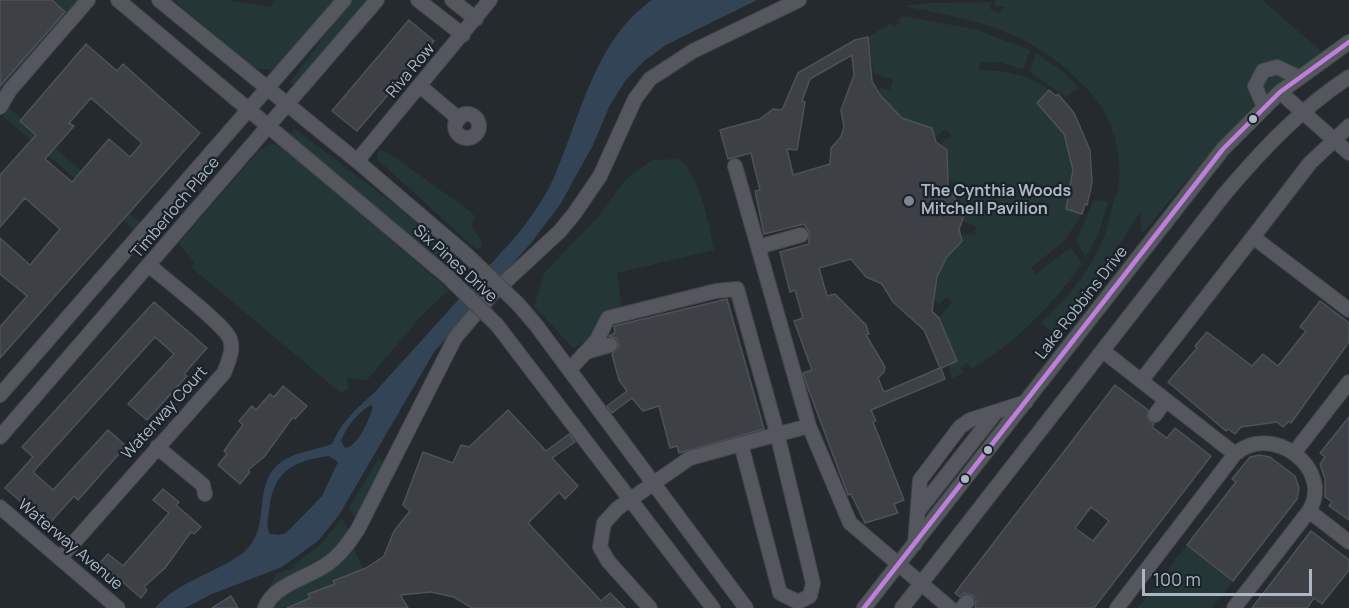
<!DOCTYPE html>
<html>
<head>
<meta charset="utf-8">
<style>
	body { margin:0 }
	#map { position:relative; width:1349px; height:608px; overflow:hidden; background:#252a2f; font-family:Manrope,sans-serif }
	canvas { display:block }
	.scale { position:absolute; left:1142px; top:569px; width:170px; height:27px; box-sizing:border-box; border:3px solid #adb7c2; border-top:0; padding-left:8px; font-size:18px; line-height:21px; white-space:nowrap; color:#adb7c2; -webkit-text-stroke:4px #192129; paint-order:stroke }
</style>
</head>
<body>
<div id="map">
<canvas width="1349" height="608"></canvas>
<div class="scale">100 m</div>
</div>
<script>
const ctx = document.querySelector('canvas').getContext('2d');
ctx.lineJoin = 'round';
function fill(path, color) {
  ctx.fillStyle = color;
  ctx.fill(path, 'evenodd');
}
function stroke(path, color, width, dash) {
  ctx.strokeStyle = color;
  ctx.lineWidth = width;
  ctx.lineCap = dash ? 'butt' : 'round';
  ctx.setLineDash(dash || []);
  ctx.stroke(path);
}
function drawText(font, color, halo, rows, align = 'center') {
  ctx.font = font + ' Manrope,sans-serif';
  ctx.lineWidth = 4.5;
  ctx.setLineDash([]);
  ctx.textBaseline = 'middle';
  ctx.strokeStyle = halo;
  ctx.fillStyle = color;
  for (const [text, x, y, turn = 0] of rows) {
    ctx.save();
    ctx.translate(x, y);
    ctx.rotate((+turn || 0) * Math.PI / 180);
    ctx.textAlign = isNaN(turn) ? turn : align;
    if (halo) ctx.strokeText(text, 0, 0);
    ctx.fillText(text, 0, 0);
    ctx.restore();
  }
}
const green = new Path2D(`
	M 52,0 L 81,0 L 0,98 L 0,86 L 65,12 Z
	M 173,0 L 227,0 L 270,7 L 276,0 L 335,0 L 277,68 L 270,70 L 255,68 Z
	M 351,0 L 369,0 L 296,86 L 290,82 Z
	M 995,0 L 1262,0 L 1327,56 L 1231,141 L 1224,136 L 1142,234 L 1140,212 L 1102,273 L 1055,334 L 1041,323 C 1067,300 1093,267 1105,234 C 1109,222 1111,207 1116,195 C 1122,180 1119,156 1115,138 C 1109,117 1100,103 1087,89 C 1031,29 980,22 904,6 L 932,3 L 992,2 L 990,9 L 999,13 L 1005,7 L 995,6 Z
	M 903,16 L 974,29 L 1030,50 L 1023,69 L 1002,63 L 979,62 L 979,70 C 1004,70 1028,74 1049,90 L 1073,170 L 1066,209 L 1082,214 L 1065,240 L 1031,268 L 1036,274 L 1071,247 L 1082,264 C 1053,304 1015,344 971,369 L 968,363 L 961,367 L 963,373 L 952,378 L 948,365 L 957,361 L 939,318 L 952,302 L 946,297 L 939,304 L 934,300 C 936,278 946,256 962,241 L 960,235 L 975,234 L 976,226 L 962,221 L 964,216 L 950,191 L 955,183 L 947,178 L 947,150 L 941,147 L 942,142 L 951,135 L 946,129 L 937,136 C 917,129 889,110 878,92 L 880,87 L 890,90 L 893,80 L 873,73 L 868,37 L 891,23 L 894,27 L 900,23 L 899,19 Z
	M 1036,53 L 1062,71 L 1078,88 L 1066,97 L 1030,72 Z
	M 8,107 L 141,223 L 134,230 L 3,116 Z
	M 295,129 L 394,204 L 470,268 L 459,279 L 288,135 Z
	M 271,143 L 284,149 L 449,290 L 424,313 L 367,380 L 347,378 L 349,389 L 341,393 L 192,268 L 194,262 L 179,243 L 258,152 Z
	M 381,150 L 390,154 L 471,212 L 475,217 L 472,227 L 483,243 L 480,249 L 475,248 L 381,163 L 377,159 L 378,152 Z
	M 679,159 C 700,174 709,225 714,250 L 617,273 L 622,309 L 605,314 L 588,340 L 573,348 L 534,306 L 545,272 L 597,218 L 625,180 L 652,160 Z
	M 1094,200 L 1108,202 L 1099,232 L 1086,257 L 1076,241 Z
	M 379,458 L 384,467 L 356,521 L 349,508 Z
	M 342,518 L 349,532 L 327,557 L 267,591 L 277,573 L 294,568 L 293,565 L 321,544 Z
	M 1187,545 L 1233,581 L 1212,608 L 1138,608 Z
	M 353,547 L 363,568 L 334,580 L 335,584 L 308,594 L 310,598 L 283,608 L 272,608 L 275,601 L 327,572 Z`);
const water = new Path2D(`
	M 652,0 L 757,0 L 666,45 L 644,61 L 625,81 L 609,107 L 593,145 L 561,203 L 532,242 L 434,352 L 339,515 L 318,541 L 282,567 L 212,594 L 185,608 L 155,608 C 179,580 216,574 244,552 C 274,527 249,482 284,460 C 299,451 317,450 332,444 C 341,422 357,408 374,393 L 518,234 C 533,215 546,196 555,175 C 581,115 595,40 652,0 ZM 371,405 L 373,407 C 369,419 359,446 345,448 L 341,441 C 345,429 359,411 371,405 ZM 329,456 L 338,462 L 322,496 L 286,533 L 279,535 L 270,534 C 266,527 268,519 269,511 C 273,472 292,461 329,456 Z`);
const building = new Path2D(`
	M 0,0 L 52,0 L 65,12 L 0,86 Z
	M 409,20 L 434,41 L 357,131 L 332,111 Z
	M 868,37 L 872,81 L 880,95 L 902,118 L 932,128 L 936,142 L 947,150 L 948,186 L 964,216 L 959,229 L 962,241 L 947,257 L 937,277 L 932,311 L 939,318 L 957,361 L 941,368 L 945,379 L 871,410 L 876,421 L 873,422 L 904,500 L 894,504 L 898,513 L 865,523 L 851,494 L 848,495 L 805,380 L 803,373 L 812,370 L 794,321 L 803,318 L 795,290 L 790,292 L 780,252 L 809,244 L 809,232 L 804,224 L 764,234 L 755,191 L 760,190 L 751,153 L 728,159 L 720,130 L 760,119 L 773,109 L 782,110 L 798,73 L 855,40 ZM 852,55 L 854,75 L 841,110 L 844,127 L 841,137 L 831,148 L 830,164 L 793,175 L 787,149 L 797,150 L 805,102 L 802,101 L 810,79 ZM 851,259 L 866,277 L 882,284 L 893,302 L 924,330 L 940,368 L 884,392 L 878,378 L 884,372 L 885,367 L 866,335 L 869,334 L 866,325 L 835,294 L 827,296 L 819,268 Z
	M 86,44 L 117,71 L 123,64 L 200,133 L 0,358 L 0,327 L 27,296 L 0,274 L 0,238 L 30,265 L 60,229 L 25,198 L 0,227 L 0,175 L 36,135 L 20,121 ZM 91,98 L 142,143 L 130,157 L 109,139 L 72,182 L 45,159 L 74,126 L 69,123 Z
	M 1049,90 L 1056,96 L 1058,94 L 1074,113 L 1090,150 L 1092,183 L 1087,205 L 1085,204 L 1082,214 L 1066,209 L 1073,170 L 1064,134 L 1037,103 Z
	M 727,299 L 764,429 L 679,453 L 677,446 L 670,448 L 659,406 L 643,411 L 632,398 L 612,413 L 607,406 L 627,391 L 619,380 L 612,354 L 619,347 L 617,339 L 609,336 L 615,333 L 614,326 Z
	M 1320,301 L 1349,323 L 1349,342 L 1291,423 L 1289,421 L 1283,427 L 1277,422 L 1241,427 L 1235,434 L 1228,429 L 1226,431 L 1168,382 L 1197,348 L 1195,346 L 1207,332 L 1252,366 L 1263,354 L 1278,366 L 1306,331 L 1300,327 Z
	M 154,302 L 207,348 L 184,374 L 187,376 L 147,420 L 128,404 L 174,354 L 155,337 L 33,472 L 53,490 L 108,430 L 126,446 L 78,500 L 74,496 L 48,525 L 5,488 L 33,457 L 22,447 Z
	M 1115,385 L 1148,410 L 1147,418 L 1154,424 L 1152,427 L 1167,438 L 1175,428 L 1211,456 L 1094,608 L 975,608 L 976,599 L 972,595 L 964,593 L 960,597 L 955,593 ZM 1091,507 L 1109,521 L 1093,541 L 1075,528 Z
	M 283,386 L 307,406 L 295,419 L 293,417 L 264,457 L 248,470 L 250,472 L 240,484 L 218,465 L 227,454 L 224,451 L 231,441 L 243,425 L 239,421 L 252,406 L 256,410 L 270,394 L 274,397 Z
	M 508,410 L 546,451 L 569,434 L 575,442 L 552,458 L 578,486 L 565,499 L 559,492 L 528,523 L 601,601 L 610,593 L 625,608 L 472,608 L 454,597 L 431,592 L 400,595 L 408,608 L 287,608 L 310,598 L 308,594 L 335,584 L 333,581 L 366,568 L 384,556 L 394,531 L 410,511 L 403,505 L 423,452 L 453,463 L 461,445 L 469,447 Z
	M 1349,417 L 1349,520 L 1329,506 L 1332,502 L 1325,497 L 1325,479 L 1320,464 L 1325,457 L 1320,453 Z
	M 1259,455 L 1270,457 L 1295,476 L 1299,488 L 1297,499 L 1233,581 L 1187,545 L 1236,482 L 1232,479 L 1250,457 Z
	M 163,489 L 179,502 L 176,505 L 201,527 L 194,534 L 191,532 L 165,568 L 144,587 L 147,590 L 141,598 L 116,576 L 113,580 L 97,566 L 108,554 L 123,566 L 169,513 L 153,500 Z
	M 1311,531 L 1349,560 L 1349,570 L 1322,604 L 1314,598 L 1307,608 L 1252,608 Z
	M 231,596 L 238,608 L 212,608 Z`);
const minor = new Path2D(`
	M 118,0 L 448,277
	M 159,0 L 357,161 L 467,255
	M 418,0 L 463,35
	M 452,0 L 476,19
	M 420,86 L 459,119
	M 1280,92 L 1349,153
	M 0,107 L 10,90 L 88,0
	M 1264,107 L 1255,86 L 1263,71 L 1277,67 L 1298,77
	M455 126a12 12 0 1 1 24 0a12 12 0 1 1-24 0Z
	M 1349,126 L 1310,163 L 1253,237 L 1349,310
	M 357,161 L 490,0
	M 735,166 L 809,426
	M 758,247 L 801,235
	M 518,304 L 536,325 L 746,608
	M 497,325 L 713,608
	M 1103,351 L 1235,454
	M 586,352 L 610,345
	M 570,369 L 597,340 L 608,318 L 716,291 L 737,289 L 777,433 L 813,583 L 810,596 L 798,602 L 780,593 L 741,444 L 690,458 L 618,508 L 604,523 L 600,547 L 608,561 L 650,608
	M 1141,381 L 1253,237
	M 0,395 L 344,0
	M 1155,415 L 1166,400
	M 0,437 L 377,0
	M 741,444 L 809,426 L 850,523 L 950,608
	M 157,447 L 203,485 L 205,494
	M 1294,453 L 1349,382
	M 0,507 L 118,608
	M 919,510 L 996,412
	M 1309,511 L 1349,542
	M 915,544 L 920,480 L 960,427 L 970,420 L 1026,402
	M 61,557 L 224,373 C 228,362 235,348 229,337 C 219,320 167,281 150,266
	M 265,608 C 273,584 312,577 330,562 C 342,553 350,541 358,529 L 455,338 L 492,294 L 560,231 L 574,214 L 600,176 L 635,99 L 650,79 L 693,51 L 799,0
	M 864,608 L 1223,149 L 1280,92 L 1349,42
	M 902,608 L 1223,196 C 1261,151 1300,109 1349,77
	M 962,608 L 967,602
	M 1117,608 L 1235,454 C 1271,422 1335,468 1309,511 L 1234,608`);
const minorBridge = new Path2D(`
	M 467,255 L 518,304
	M 448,277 L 497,325`);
const bus1 = new Path2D(`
	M 864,608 L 1223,149 L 1280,92 L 1349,42`);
const markers = [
	[1253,119,5,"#adb7c2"],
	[909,201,6,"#7d868f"],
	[988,450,5,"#adb7c2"],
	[965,479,5,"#adb7c2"]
];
const streetNames = [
	["Riva Row",411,71,-50],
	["Timberloch Place",176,208,-50],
	["Six Pines Drive",455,264,42],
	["Lake Robbins Drive",1082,303,-52],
	["Waterway Court",165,413,-48],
	["Waterway Avenue",70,545,40]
];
const poiNames = [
	["The Cynthia Woods",921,192],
	["Mitchell Pavilion",921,210]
];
fill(green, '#253636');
fill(water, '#334457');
fill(building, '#3d4146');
stroke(building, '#4c5258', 1.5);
stroke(minor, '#42464a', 16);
stroke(minor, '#54585e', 14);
stroke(minorBridge, '#42464a', 16, []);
stroke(minorBridge, '#54585e', 14);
stroke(bus1, '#c07fdc', 4.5);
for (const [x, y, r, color] of markers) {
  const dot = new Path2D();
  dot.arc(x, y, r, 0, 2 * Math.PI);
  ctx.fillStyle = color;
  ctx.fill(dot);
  stroke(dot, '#192129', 2);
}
drawText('16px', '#adb7c2', '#192129', streetNames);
drawText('bold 16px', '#adb7c2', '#192129', poiNames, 'left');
</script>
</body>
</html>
